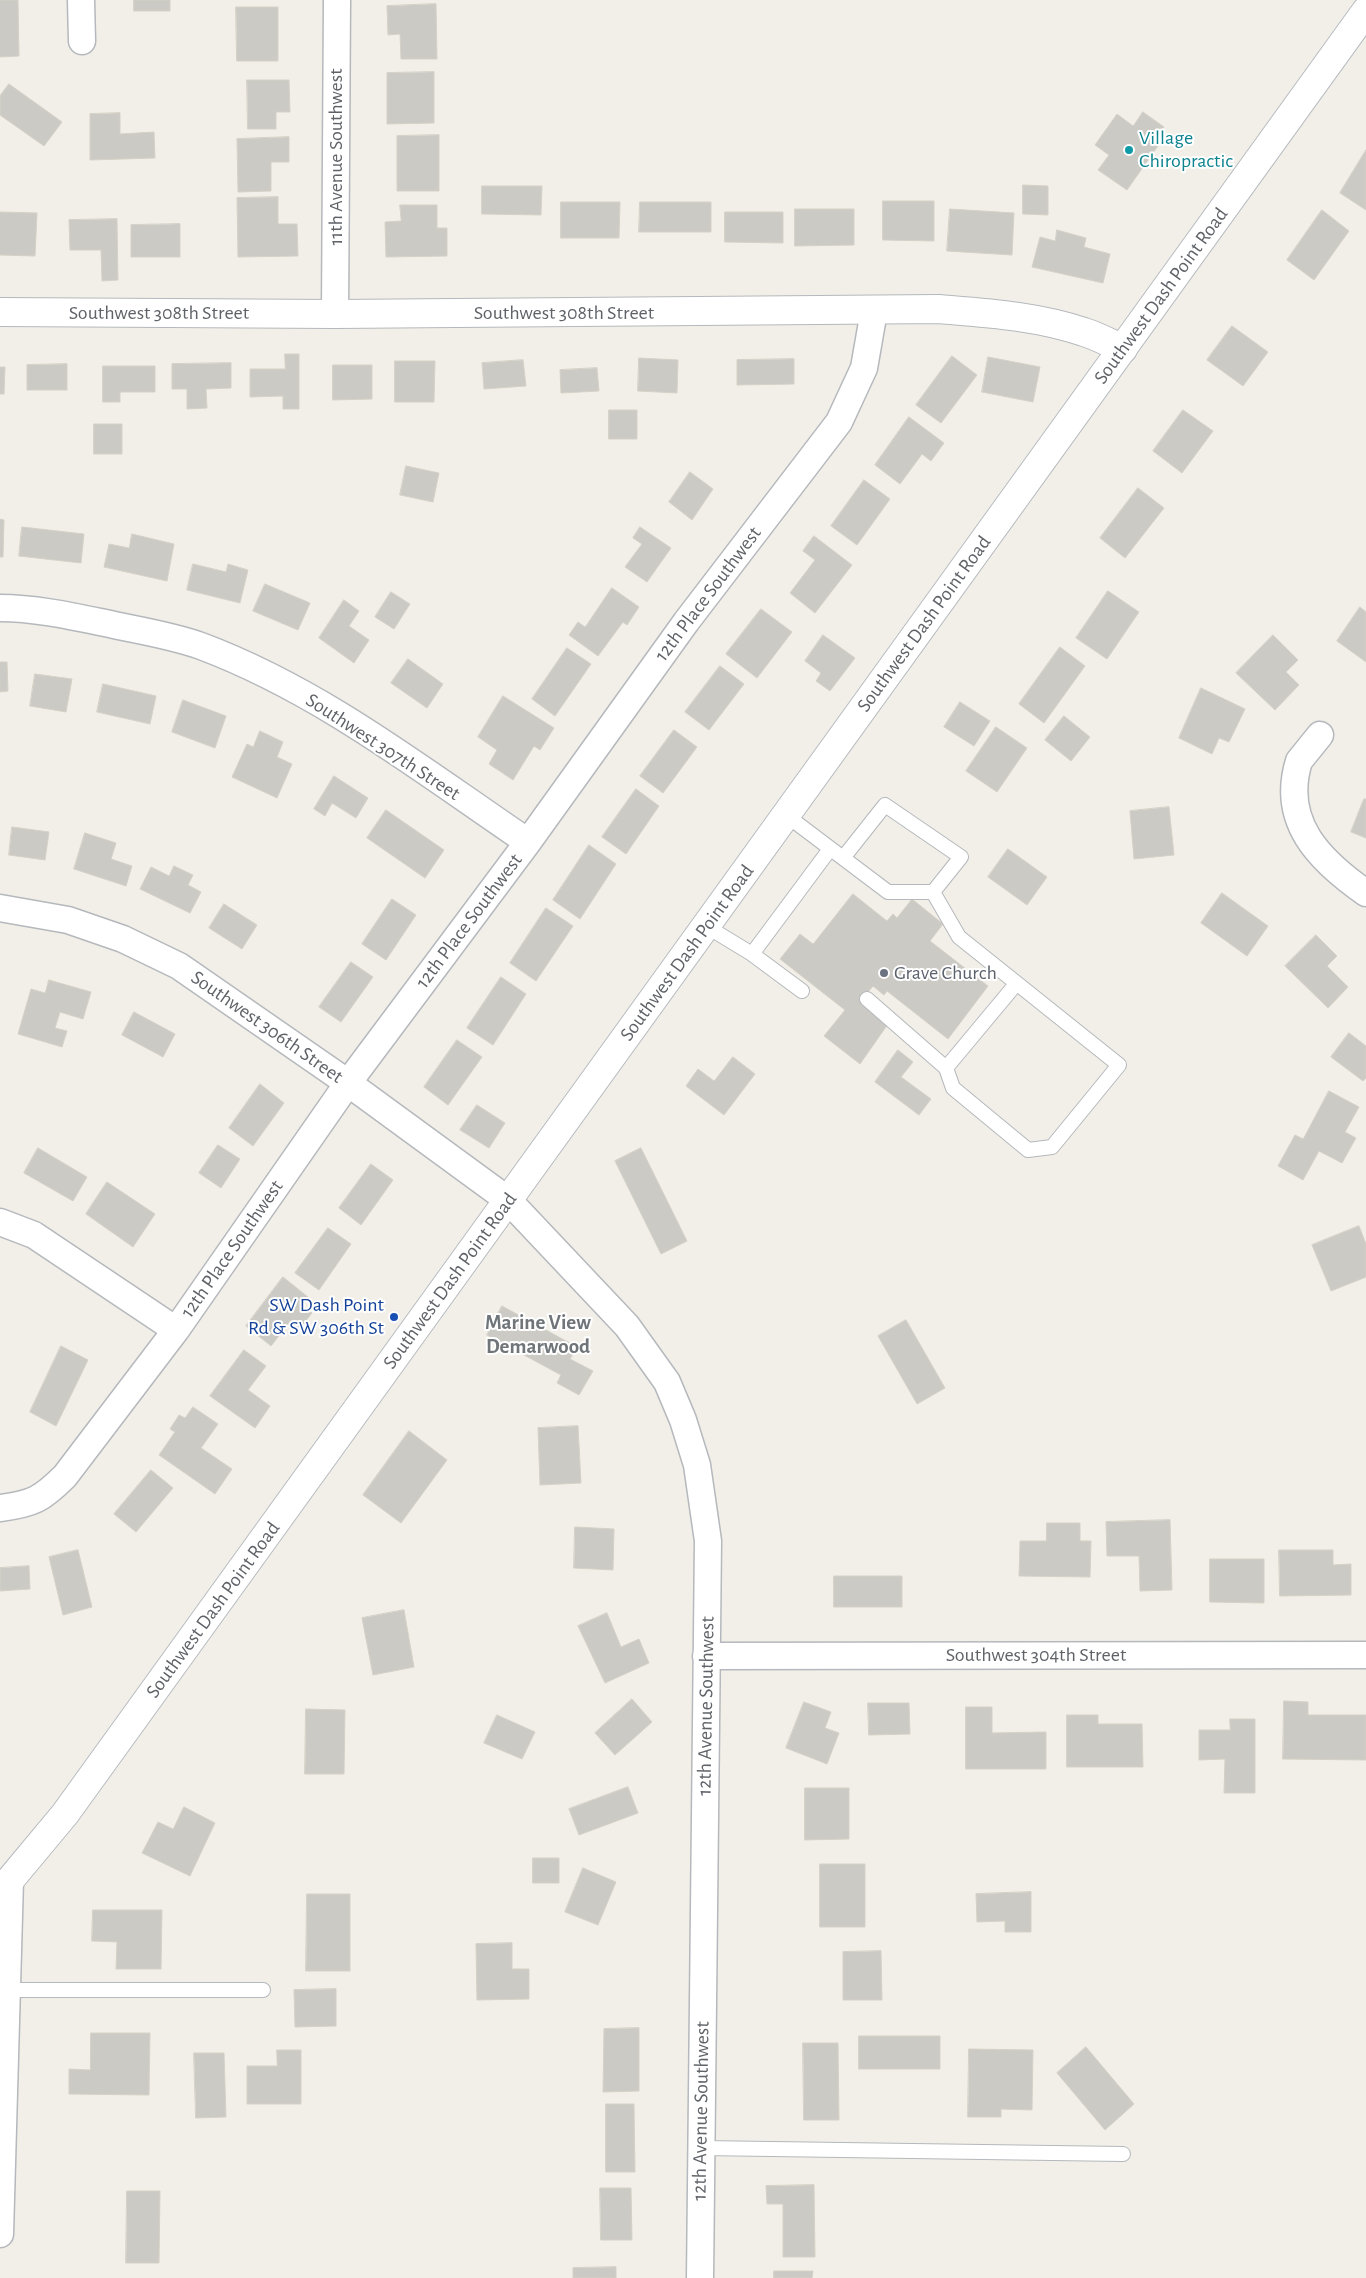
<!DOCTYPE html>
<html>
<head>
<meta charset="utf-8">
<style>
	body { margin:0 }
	canvas { display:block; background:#f1efe8 }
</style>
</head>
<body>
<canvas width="1366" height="2278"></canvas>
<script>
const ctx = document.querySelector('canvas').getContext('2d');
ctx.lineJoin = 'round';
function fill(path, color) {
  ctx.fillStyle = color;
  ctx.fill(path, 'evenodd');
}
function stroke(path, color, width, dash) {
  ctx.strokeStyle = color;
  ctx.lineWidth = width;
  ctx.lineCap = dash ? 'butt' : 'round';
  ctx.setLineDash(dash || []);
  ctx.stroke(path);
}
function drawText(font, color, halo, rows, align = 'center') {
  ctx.font = font + ' "Alegreya Sans",sans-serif';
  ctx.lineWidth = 4;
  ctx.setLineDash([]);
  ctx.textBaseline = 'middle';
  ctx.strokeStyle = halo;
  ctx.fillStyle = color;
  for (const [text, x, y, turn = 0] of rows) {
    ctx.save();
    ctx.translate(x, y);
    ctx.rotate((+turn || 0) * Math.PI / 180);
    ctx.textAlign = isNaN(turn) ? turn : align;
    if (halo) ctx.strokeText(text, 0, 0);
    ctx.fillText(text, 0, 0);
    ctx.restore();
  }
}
const building = new Path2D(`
	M 0,0 L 18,0 L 19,56 L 0,57 Z
	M 134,0 L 170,0 L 170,11 L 134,11 Z
	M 436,4 L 437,59 L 401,59 L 400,34 L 388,35 L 387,6 Z
	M 236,7 L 278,7 L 278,61 L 237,61 Z
	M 434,72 L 434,123 L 387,124 L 387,73 Z
	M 247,80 L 289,80 L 290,112 L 276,112 L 276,129 L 248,129 Z
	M 9,84 L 62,122 L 44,146 L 0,115 L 0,96 Z
	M 1143,112 L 1164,127 L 1154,140 L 1160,143 L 1127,190 L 1098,170 L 1109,155 L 1095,145 L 1117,114 L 1133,126 Z
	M 120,113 L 120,134 L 154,132 L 155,158 L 90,160 L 90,114 Z
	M 439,135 L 439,191 L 397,191 L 397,136 Z
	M 289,137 L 289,162 L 271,162 L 271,191 L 238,192 L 237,139 Z
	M 1366,150 L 1366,210 L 1340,193 Z
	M 1023,185 L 1048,186 L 1048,215 L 1023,214 Z
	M 482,186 L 542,186 L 541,215 L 482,214 Z
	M 278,197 L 278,224 L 297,224 L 298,256 L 238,257 L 237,198 Z
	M 883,201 L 934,201 L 934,241 L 883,240 Z
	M 561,202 L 620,202 L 619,238 L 561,238 Z
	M 640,202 L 711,202 L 711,232 L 639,232 Z
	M 400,205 L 437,205 L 437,228 L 447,228 L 447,256 L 386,257 L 385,222 L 401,221 Z
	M 795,209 L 854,209 L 854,245 L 795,246 Z
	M 950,209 L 1014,213 L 1012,255 L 947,251 Z
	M 1322,210 L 1349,231 L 1314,280 L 1287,260 Z
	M 0,212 L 37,213 L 35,256 L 0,255 Z
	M 725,212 L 783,212 L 783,243 L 725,242 Z
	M 117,219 L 118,280 L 102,281 L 101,250 L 70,250 L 69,220 Z
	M 180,224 L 180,257 L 131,257 L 131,225 Z
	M 1057,230 L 1086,238 L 1084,247 L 1110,254 L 1103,283 L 1032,267 L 1040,237 L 1055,241 Z
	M 1232,326 L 1268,352 L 1243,386 L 1207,360 Z
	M 285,354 L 299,354 L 299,409 L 283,409 L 283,396 L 250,397 L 250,369 L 285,369 Z
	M 952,356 L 977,375 L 941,423 L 916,405 Z
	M 988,357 L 1040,367 L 1033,402 L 982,392 Z
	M 639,358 L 678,360 L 677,393 L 638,391 Z
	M 794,359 L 794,384 L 737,385 L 737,360 Z
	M 523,360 L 526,386 L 484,389 L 482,363 Z
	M 395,361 L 435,361 L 434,402 L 395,402 Z
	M 231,363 L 231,388 L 206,389 L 207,408 L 187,409 L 187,389 L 172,389 L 172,364 Z
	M 67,364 L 67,390 L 27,390 L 27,365 Z
	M 333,365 L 372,365 L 372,399 L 333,400 Z
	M 103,366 L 155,366 L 155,392 L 120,392 L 120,402 L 103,402 Z
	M 0,367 L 5,367 L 4,394 L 0,394 Z
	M 597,368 L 599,391 L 561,393 L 560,370 Z
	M 609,410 L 637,410 L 637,439 L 609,439 Z
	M 1183,410 L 1213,431 L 1182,473 L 1153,451 Z
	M 909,417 L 944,443 L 931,461 L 922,454 L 900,484 L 875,465 Z
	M 94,424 L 122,424 L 122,454 L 94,454 Z
	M 406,466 L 439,473 L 433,502 L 400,495 Z
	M 690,472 L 713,489 L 692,520 L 669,502 Z
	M 864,480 L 890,499 L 857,545 L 831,526 Z
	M 1138,488 L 1164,508 L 1125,558 L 1100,538 Z
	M 0,519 L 4,520 L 3,557 L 0,557 Z
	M 22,527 L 84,534 L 81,563 L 19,556 Z
	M 640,527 L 671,548 L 647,582 L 625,567 L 642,544 L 633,538 Z
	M 132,534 L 174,544 L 167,581 L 104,567 L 109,544 L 129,548 Z
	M 814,536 L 852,565 L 815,613 L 790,593 L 815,560 L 803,551 Z
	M 193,564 L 226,572 L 228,564 L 248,570 L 240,603 L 187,590 Z
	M 265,584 L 310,603 L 298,630 L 253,611 Z
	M 612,588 L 639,607 L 627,625 L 623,622 L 598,656 L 569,635 L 578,622 L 585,627 Z
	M 1108,591 L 1139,612 L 1107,659 L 1076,638 Z
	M 391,592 L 410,604 L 394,629 L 375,617 Z
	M 344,600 L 359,611 L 349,626 L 369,640 L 354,663 L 319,638 Z
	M 1360,607 L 1366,612 L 1366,662 L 1337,641 Z
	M 761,609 L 792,632 L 757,678 L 726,654 Z
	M 823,635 L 855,658 L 830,691 L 816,681 L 821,673 L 805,661 Z
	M 1273,635 L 1298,660 L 1286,672 L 1299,685 L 1275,710 L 1236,673 Z
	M 1060,647 L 1085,666 L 1044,723 L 1019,704 Z
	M 567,648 L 591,664 L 555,716 L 532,699 Z
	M 408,659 L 443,684 L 427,708 L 391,683 Z
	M 0,662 L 7,662 L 8,691 L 0,692 Z
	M 720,666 L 744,684 L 709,730 L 685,712 Z
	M 35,674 L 72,679 L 66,712 L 30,706 Z
	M 103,684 L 156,696 L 150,724 L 97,712 Z
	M 1201,688 L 1245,709 L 1229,742 L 1219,738 L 1212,754 L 1179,738 Z
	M 503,696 L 554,728 L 540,750 L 534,746 L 513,780 L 489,764 L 497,750 L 478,737 Z
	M 183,700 L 226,716 L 215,748 L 172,732 Z
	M 960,702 L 990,721 L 974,746 L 944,727 Z
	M 1064,716 L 1090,737 L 1071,761 L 1045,740 Z
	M 996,727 L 1027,748 L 997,792 L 966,771 Z
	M 674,730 L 697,747 L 663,793 L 640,776 Z
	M 260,731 L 283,742 L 277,757 L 292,764 L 277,798 L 232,777 L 247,744 L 253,747 Z
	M 334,776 L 368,798 L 356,818 L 332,803 L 325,816 L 314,809 Z
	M 636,789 L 659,806 L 626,854 L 602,837 Z
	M 1364,799 L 1366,799 L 1366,838 L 1351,832 Z
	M 1169,807 L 1174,855 L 1134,859 L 1130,811 Z
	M 386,810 L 444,850 L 425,878 L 367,838 Z
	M 12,827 L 49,832 L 45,860 L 9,855 Z
	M 85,833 L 116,843 L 111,859 L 132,866 L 126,886 L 74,869 Z
	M 589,845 L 616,864 L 580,919 L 553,900 Z
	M 1008,849 L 1047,877 L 1027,905 L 988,877 Z
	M 174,866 L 193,875 L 188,885 L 201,892 L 190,913 L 140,889 L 151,867 L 169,876 Z
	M 1222,893 L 1268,926 L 1247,956 L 1201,923 Z
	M 853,894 L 887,921 L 893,914 L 897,918 L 912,899 L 943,924 L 930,941 L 988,986 L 948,1039 L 887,991 L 884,995 L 873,986 L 860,1002 L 888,1024 L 860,1064 L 824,1036 L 845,1010 L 780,959 L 800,934 L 813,944 Z
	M 392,899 L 416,915 L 386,960 L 362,944 Z
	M 224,904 L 257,925 L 242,949 L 209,928 Z
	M 546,908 L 573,926 L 536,981 L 510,963 Z
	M 1316,935 L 1337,956 L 1327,966 L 1348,987 L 1328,1008 L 1285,966 Z
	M 351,962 L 373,977 L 341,1022 L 319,1007 Z
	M 501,977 L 526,994 L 493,1045 L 467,1028 Z
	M 49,980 L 91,992 L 83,1019 L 60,1012 L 55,1028 L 67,1031 L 62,1047 L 18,1034 L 31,989 L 45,993 Z
	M 134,1012 L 175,1034 L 163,1057 L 122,1035 Z
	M 1349,1033 L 1366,1046 L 1366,1078 L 1363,1081 L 1331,1057 Z
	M 457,1040 L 482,1057 L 448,1105 L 424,1087 Z
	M 898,1050 L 913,1062 L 901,1077 L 931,1099 L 919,1115 L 875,1082 Z
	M 733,1057 L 755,1074 L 724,1115 L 686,1086 L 698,1069 L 714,1081 Z
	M 260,1084 L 284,1103 L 253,1146 L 229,1128 Z
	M 1329,1091 L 1359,1107 L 1345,1132 L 1356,1138 L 1342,1163 L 1319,1151 L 1303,1180 L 1278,1166 L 1295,1135 L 1303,1139 Z
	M 477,1105 L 505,1123 L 489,1148 L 460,1130 Z
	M 218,1145 L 240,1159 L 221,1188 L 199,1173 Z
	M 38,1148 L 87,1177 L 73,1201 L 24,1173 Z
	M 641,1148 L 687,1241 L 661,1254 L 615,1161 Z
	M 371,1164 L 393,1180 L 361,1225 L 339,1208 Z
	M 107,1182 L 155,1214 L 133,1247 L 86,1214 Z
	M 1359,1226 L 1366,1244 L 1366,1277 L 1331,1291 L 1312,1245 Z
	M 328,1228 L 351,1244 L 319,1290 L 295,1273 Z
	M 283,1277 L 308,1297 L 302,1305 L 312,1313 L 298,1331 L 288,1324 L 271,1346 L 246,1326 Z
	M 502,1306 L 577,1347 L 570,1359 L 593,1371 L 579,1395 L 557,1383 L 561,1375 L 487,1335 Z
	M 906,1320 L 945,1388 L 917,1404 L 878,1336 Z
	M 61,1346 L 88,1360 L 56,1426 L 30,1412 Z
	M 244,1350 L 266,1366 L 248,1390 L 270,1406 L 255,1428 L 210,1396 Z
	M 193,1407 L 218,1424 L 201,1448 L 232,1469 L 215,1494 L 159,1455 L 175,1432 L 170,1429 L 179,1415 L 185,1418 Z
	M 578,1426 L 581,1483 L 540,1485 L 538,1428 Z
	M 409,1431 L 447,1460 L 401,1523 L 363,1495 Z
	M 151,1470 L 173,1488 L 136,1532 L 114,1514 Z
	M 1170,1520 L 1172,1590 L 1140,1591 L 1139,1556 L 1107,1556 L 1106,1522 Z
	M 1047,1523 L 1080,1523 L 1080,1541 L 1091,1541 L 1090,1577 L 1019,1576 L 1020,1541 L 1046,1541 Z
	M 575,1527 L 614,1529 L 613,1570 L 574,1568 Z
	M 78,1550 L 92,1607 L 63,1615 L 49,1557 Z
	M 1279,1550 L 1333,1550 L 1333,1565 L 1351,1564 L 1351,1595 L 1280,1596 Z
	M 1210,1559 L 1264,1559 L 1264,1603 L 1210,1602 Z
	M 29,1566 L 30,1589 L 0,1591 L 0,1568 Z
	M 834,1576 L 902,1576 L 902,1607 L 834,1607 Z
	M 404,1610 L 414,1667 L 373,1675 L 362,1618 Z
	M 607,1613 L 621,1647 L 639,1639 L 649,1663 L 605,1683 L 578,1626 Z
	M 632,1699 L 652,1722 L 615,1755 L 595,1733 Z
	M 1284,1701 L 1308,1702 L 1308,1715 L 1366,1715 L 1366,1760 L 1283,1759 Z
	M 804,1702 L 831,1712 L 825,1728 L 839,1733 L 827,1764 L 786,1748 Z
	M 868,1703 L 909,1703 L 910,1734 L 869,1735 Z
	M 966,1707 L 992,1707 L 992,1733 L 1046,1732 L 1046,1769 L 966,1769 Z
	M 306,1709 L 345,1710 L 344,1774 L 305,1774 Z
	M 497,1715 L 535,1732 L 522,1759 L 484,1743 Z
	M 1067,1715 L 1098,1715 L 1098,1724 L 1142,1724 L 1143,1767 L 1067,1767 Z
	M 1230,1719 L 1255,1719 L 1255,1793 L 1224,1793 L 1225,1759 L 1199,1760 L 1199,1730 L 1230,1730 Z
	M 628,1787 L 638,1813 L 579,1835 L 569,1809 Z
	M 805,1788 L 849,1788 L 849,1839 L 805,1840 Z
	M 184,1807 L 215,1823 L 190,1876 L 142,1853 L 158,1822 L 173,1829 Z
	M 533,1858 L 559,1858 L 559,1883 L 533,1883 Z
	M 820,1864 L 865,1864 L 865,1927 L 820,1927 Z
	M 583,1868 L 616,1882 L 598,1925 L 565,1912 Z
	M 1031,1892 L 1031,1932 L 1005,1932 L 1005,1921 L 977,1922 L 976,1894 Z
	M 307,1894 L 350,1894 L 350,1971 L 306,1971 Z
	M 93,1910 L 162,1910 L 161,1969 L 116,1969 L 117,1942 L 92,1941 Z
	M 512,1943 L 512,1969 L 529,1969 L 529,1999 L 477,2000 L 476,1944 Z
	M 881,1951 L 882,2000 L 843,2000 L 843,1952 Z
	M 336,1989 L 336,2026 L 295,2027 L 294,1990 Z
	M 639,2028 L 639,2091 L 603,2092 L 604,2029 Z
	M 91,2033 L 150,2033 L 149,2095 L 69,2094 L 69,2069 L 90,2070 Z
	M 859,2036 L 940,2036 L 940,2069 L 859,2069 Z
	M 803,2043 L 838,2043 L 839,2120 L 804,2120 Z
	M 1086,2047 L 1134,2104 L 1105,2130 L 1057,2073 Z
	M 969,2049 L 1033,2050 L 1032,2110 L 1001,2109 L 1001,2117 L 968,2117 Z
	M 277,2050 L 301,2050 L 301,2104 L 247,2104 L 247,2066 L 277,2066 Z
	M 194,2053 L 224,2053 L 226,2117 L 196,2118 Z
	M 606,2104 L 634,2104 L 635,2172 L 606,2172 Z
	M 814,2185 L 815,2257 L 783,2257 L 783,2204 L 767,2204 L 766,2186 Z
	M 600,2188 L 631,2188 L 632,2240 L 601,2240 Z
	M 127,2191 L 160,2191 L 159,2263 L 126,2263 Z
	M 616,2267 L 616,2278 L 573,2278 L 573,2268 Z
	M 774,2271 L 813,2271 L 812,2278 L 774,2278 Z`);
const service = new Path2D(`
	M 786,815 L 888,892 L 933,892 L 961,857 L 885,805 L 843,858
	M 706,926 L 752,954 L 830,849
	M 752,954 L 802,991
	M 867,999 L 946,1068 L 953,1088 L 1028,1150 L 1052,1147 L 1119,1065 L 959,937 L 933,892
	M 946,1068 L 1016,984
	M 6,1990 L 263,1990
	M 701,2148 L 1123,2154`);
const minor = new Path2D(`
	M 81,0 L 82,41
	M 335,314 L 337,0
	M 0,608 C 34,608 71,616 105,623 C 136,630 171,635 201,646 C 321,691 423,771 528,842
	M 1320,735 L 1299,761 C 1280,822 1320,861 1366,893
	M 0,908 L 68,920 L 123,939 L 179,966 L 348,1083 L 508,1200 L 627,1326 L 667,1382 L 683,1420 L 697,1465 L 708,1541 L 700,2278
	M 0,1222 L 34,1235 L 176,1330
	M 0,1508 C 33,1504 42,1499 65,1476 L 176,1330 L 348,1083 L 528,842 L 686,622 L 839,422 L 864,368 L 874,311
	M 706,1656 L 1366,1655
	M 0,2234 L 10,1880`);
const tertiary = new Path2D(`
	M 0,312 L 335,314 L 939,309 C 987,313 1037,316 1084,332 C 1097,336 1110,343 1123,349`);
const secondary = new Path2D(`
	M 0,1889 L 10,1880 L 65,1814 L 1366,11`);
const markers = [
	[1129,150,5,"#0f9aa8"],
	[884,973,5,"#6b7280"],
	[394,1317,5,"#1a4fb4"]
];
const cultureNames = [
	["Village",1139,138],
	["Chiropractic",1139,161]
];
const streetNames = [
	["11th Avenue Southwest",336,157,-90],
	["Southwest Dash Point Road",1161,296,-54],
	["Southwest 308th Street",159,313],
	["Southwest 308th Street",564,313],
	["12th Place Southwest",708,594,-53],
	["Southwest Dash Point Road",924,624,-54],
	["Southwest 307th Street",383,747,33],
	["12th Place Southwest",469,921,-53],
	["Southwest Dash Point Road",687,953,-54],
	["Southwest 306th Street",267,1027,35],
	["12th Place Southwest",232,1249,-55],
	["Southwest Dash Point Road",450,1281,-54],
	["Southwest Dash Point Road",213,1610,-54],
	["Southwest 304th Street",1036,1655],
	["12th Avenue Southwest",706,1706,-89],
	["12th Avenue Southwest",701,2111,-89]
];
const worshipNames = [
	["Grave Church",894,973]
];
const transitNames = [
	["SW Dash Point",384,1305],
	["Rd & SW 306th St",384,1328]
];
const neighbourhoodNames = [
	["Marine View",538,1323],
	["Demarwood",538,1347]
];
fill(building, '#cccac5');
stroke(building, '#d6d1c6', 1);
stroke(service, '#b5b8bc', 16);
stroke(minor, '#b5b8bc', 29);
stroke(tertiary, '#b5b8bc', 30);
stroke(secondary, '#b6babf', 30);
stroke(service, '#fff', 14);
stroke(minor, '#fff', 26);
stroke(tertiary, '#fff', 28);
stroke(secondary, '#fff', 28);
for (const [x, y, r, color] of markers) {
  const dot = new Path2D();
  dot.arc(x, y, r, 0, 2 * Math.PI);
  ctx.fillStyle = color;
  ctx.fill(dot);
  stroke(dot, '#fff', 2);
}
drawText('20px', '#0d838f', '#fff', cultureNames, 'left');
drawText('20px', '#5f6368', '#fff', streetNames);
drawText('20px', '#5b616d', '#fff', worshipNames, 'left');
drawText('20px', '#164399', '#fff', transitNames, 'right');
drawText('bold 21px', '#70757a', '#fff', neighbourhoodNames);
</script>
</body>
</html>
